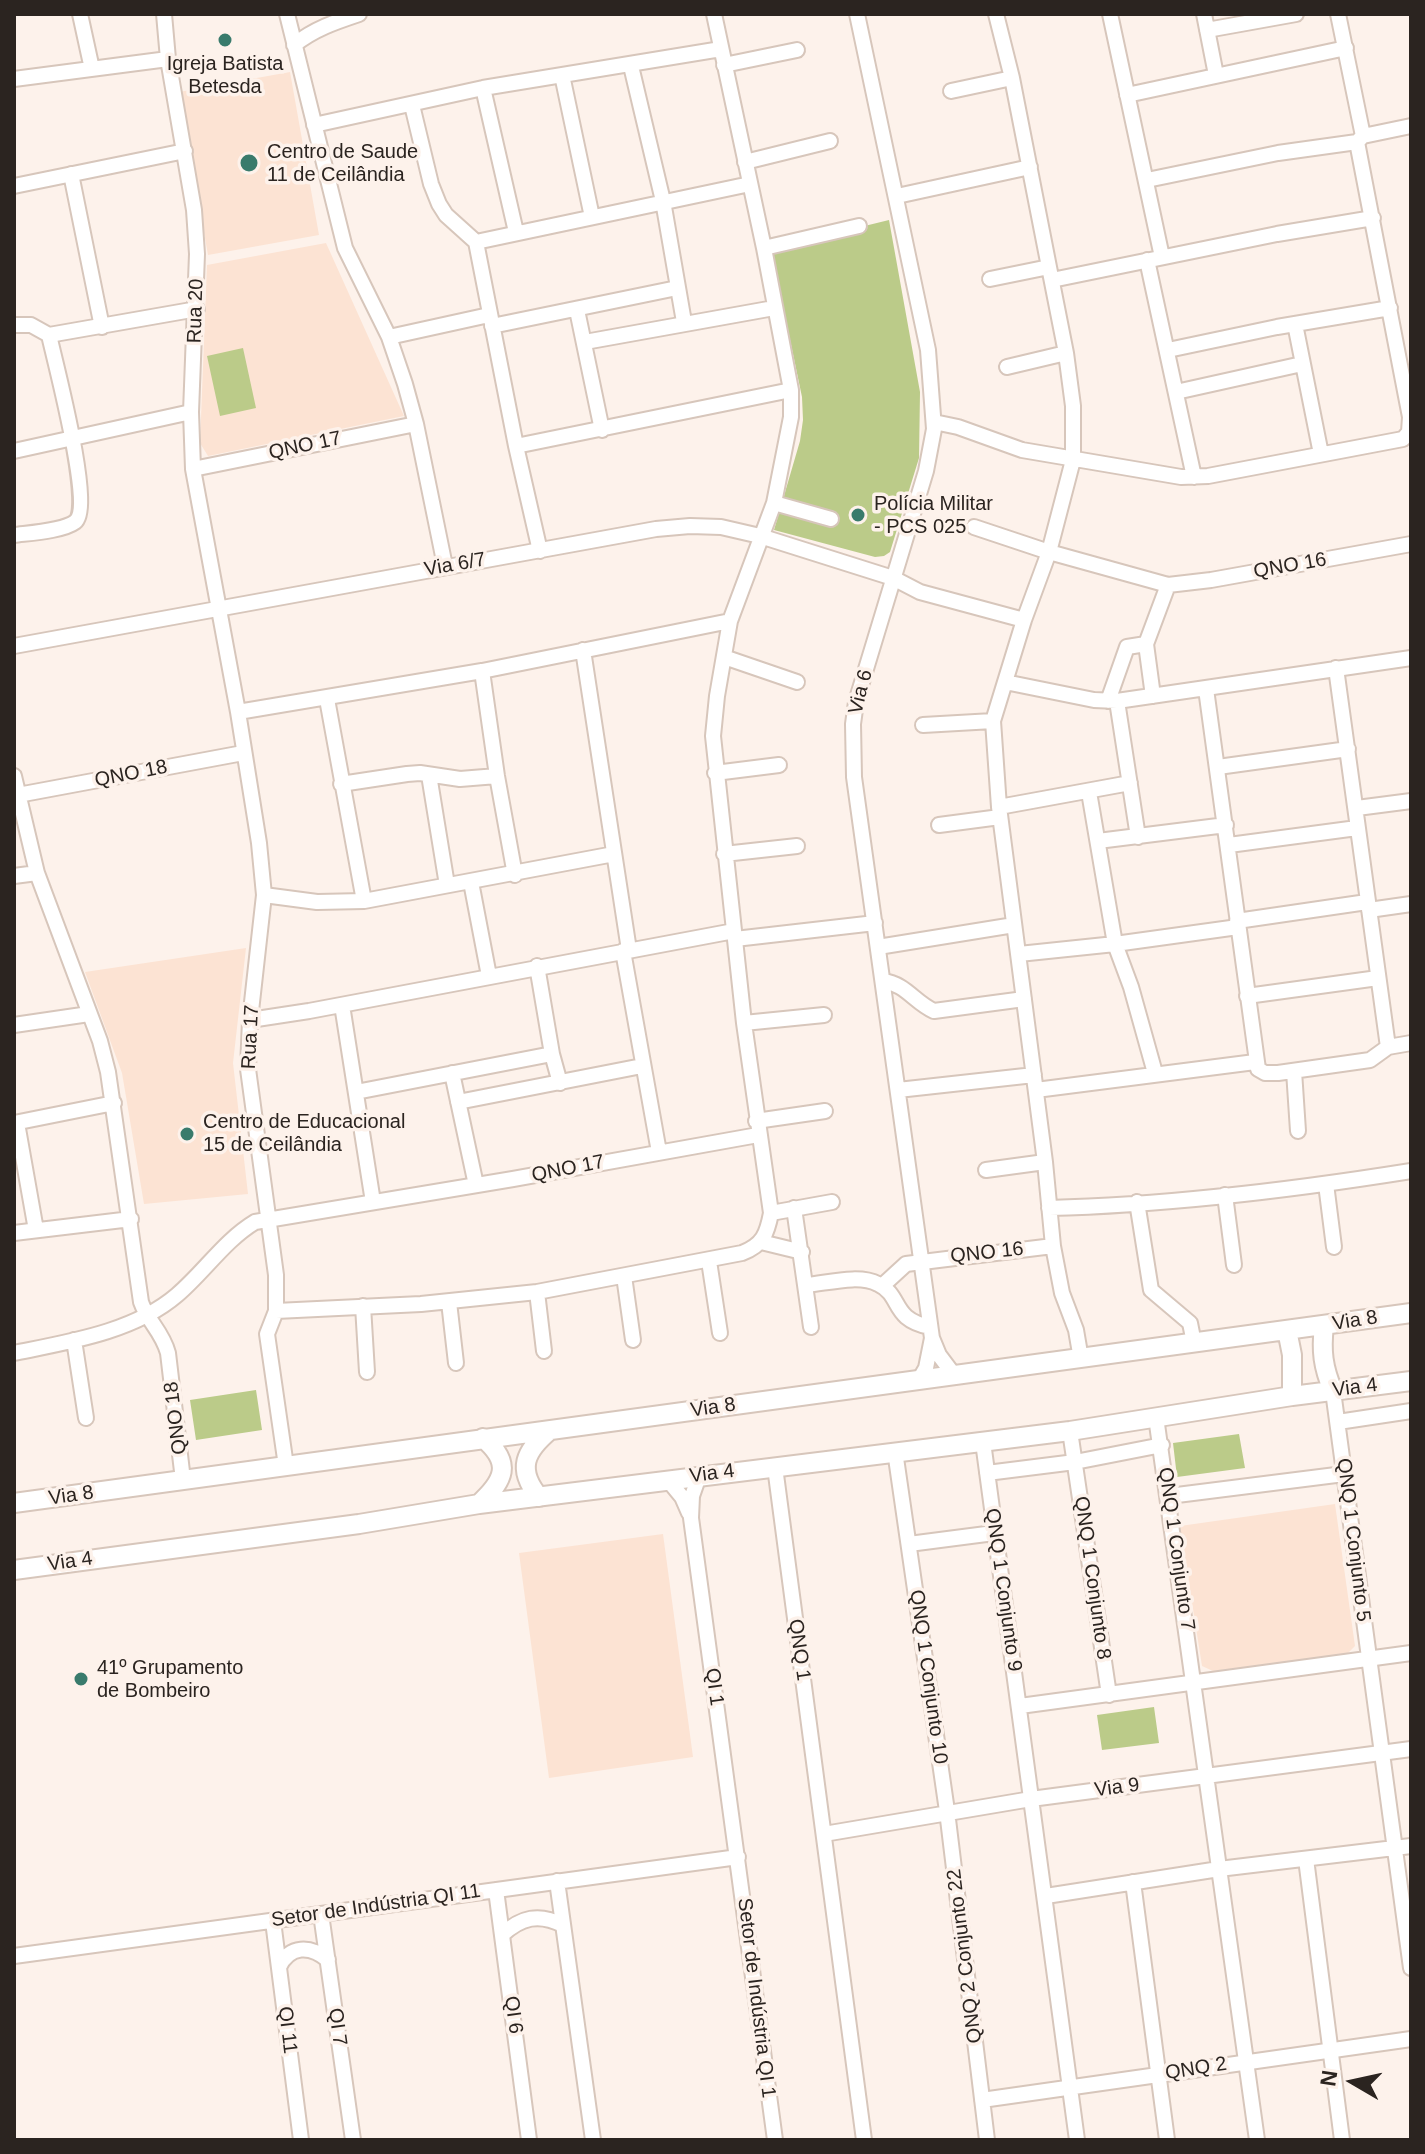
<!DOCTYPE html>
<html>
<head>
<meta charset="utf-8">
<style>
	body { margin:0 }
	#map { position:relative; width:1425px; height:2154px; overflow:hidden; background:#fdf2eb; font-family:Helvetica,sans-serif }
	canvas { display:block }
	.frame { position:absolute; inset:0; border:16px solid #2b2420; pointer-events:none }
	.north { position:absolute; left:1313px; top:2042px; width:80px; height:80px; -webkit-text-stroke:6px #fdf2eb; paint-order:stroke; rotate:279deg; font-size:22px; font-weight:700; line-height:32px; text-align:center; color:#2b2420 }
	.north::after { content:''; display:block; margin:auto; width:28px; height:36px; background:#2b2420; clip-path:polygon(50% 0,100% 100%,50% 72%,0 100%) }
</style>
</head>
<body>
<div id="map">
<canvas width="1425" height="2154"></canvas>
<div class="frame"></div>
<div class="north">N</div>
</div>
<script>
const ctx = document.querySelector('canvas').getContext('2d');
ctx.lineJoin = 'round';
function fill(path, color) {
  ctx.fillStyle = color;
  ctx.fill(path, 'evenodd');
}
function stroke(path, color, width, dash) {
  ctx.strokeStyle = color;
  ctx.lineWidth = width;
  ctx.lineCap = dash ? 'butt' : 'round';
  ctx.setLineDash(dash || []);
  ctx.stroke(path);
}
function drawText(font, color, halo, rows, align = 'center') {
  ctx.font = font + ' Helvetica,sans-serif';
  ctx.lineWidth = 7;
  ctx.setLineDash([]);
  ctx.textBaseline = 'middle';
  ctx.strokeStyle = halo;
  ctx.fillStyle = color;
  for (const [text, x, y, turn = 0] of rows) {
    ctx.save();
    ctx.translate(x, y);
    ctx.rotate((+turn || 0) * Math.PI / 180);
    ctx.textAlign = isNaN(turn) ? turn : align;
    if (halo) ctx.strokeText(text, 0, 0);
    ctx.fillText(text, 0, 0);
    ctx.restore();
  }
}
const built = new Path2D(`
	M 290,72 L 319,235 L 208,255 L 179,92 Z
	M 326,243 L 404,416 L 208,456 L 200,443 L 207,265 Z
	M 246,948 L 233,1063 L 248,1194 L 144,1204 L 122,1073 L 85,972 Z
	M 1335,1504 L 1355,1646 L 1345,1656 L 1213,1671 L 1202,1666 L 1180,1526 Z
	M 663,1534 L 693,1757 L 549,1778 L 519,1553 Z`);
const green = new Path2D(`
	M 889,220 L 920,392 L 919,458 L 890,552 L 884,556 L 875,557 L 774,530 L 800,441 L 803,420 L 802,397 L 771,249 Z
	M 243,348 L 256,408 L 220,416 L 207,356 Z
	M 256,1390 L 262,1430 L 196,1440 L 190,1400 Z
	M 1239,1434 L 1245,1468 L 1177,1477 L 1173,1443 Z
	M 1154,1707 L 1159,1743 L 1102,1750 L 1097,1715 Z`);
const minor = new Path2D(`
	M 80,14 L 92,69
	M 164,14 L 168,59 L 194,210 L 197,254 L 191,412 L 193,469 L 238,712 L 259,843 L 264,895 L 250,1020 L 248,1069 L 276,1275 L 276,1311 L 267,1334 L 286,1466
	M 287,14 L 345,248 L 389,337 L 405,384 L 416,424 L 445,566
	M 857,14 L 928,350 L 934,429 L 926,471 L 856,702 L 853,724 L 854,777 L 932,1338 L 939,1355 L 954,1375
	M 996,14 L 1012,78 L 1049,267 L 1066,353 L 1073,406 L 1073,460 L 1049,552 L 1024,620 L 993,721 L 999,807 L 1045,1162 L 1053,1246 L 1062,1293 L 1076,1330 L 1081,1359
	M 1110,14 L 1162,257
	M 1204,14 L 1216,75
	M 1338,14 L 1363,136
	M 1207,30 L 1296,14
	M 294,45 C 314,29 335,22 359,14
	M 724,65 L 797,50
	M 631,66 L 663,201 L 684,322
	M 562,75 L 592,217
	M 14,79 L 168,59
	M 483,88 L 516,232
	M 951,91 L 1012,78
	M 1127,95 L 1346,48
	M 412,105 L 431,184 L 439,204 L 446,215 L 476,242 L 516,446 L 540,551
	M 314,125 L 483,88 L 721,49
	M 745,162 L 830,141
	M 71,174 L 102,327
	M 1147,180 L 1278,153 L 1357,142 L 1363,136 L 1411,126
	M 14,186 L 185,151
	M 897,196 L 1030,167
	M 476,242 L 750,184
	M 764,248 L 859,226
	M 1147,260 L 1194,477
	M 990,279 L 1049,267
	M 1052,280 L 1277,234 L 1373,218
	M 577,310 L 602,430
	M 1295,324 L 1321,454
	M 14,325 L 31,325 L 49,335 L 197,309
	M 492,326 L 677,288
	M 389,337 L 489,315
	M 585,342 L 774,308
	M 1168,350 L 1277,327 L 1390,308
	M 1007,367 L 1066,353
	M 1176,392 L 1302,364
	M 934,422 L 958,427 L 1022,450 L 1181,477 L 1208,476 L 1403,439 L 1409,432 L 1410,417 L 1357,142
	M 516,446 L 791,390
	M 14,451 L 191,412
	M 193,469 L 416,424
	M 774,503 L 831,519
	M 974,527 L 1049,552 L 1168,585 L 1211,580 L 1411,544
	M 14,535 C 29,533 63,531 75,522 C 94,508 55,362 49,335
	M 14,646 L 656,529 L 690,526 L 721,527 L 760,536 L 893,578 L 920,592 L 1024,620
	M 583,650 L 629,950
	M 724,657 L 797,682
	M 1336,668 L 1388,1047
	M 482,671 L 497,776 L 515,875
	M 1005,682 L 1094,700 L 1117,701 L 1411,658
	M 1206,689 L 1258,1069 L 1265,1073 L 1278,1073 L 1370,1060 L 1388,1047 L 1411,1043
	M 1153,696 L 1146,644 L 1168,585
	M 327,699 L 364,901
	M 1108,701 L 1127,647 L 1146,644
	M 1117,701 L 1138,837
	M 238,712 L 482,671 L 730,621
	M 923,725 L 993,721
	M 1218,767 L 1348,749
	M 715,773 L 779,765
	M 429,775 L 447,885
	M 14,776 L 37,873 L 100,1041 L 108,1072 L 141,1302 C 148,1322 162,1331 168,1353 L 183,1480
	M 341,784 L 407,774 L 420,773 L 460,779 L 497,776
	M 1089,792 L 1115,944 L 1131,987 L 1155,1073
	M 18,795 L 243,753
	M 999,807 L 1130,783
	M 1357,808 L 1411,801
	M 939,825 L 1000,817
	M 1098,841 L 1226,825
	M 1229,845 L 1357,828
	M 724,854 L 797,846
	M 14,876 L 37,873
	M 471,882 L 489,976
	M 264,895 L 317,902 L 364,901 L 614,854
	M 1369,910 L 1411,904
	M 1237,921 L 1367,902
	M 735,939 L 875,923
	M 878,947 L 1014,925
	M 623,951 L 659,1152
	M 1019,954 L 1115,944 L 1238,927
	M 883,981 C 906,984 914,1002 934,1011 L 1024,999
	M 1247,996 L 1378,978
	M 342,1005 L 373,1202
	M 250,1020 L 309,1011 L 734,931
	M 744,1023 L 824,1015
	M 14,1025 L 89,1014
	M 552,1054 L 560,1083
	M 1294,1071 L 1298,1131
	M 452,1073 L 476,1185
	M 898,1090 L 1034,1075
	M 1036,1090 L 1255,1062
	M 356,1092 L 552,1054 L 537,966
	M 458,1102 L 642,1066
	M 756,1121 L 825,1111
	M 14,1123 L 114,1103
	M 17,1123 L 36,1230
	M 986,1170 L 1045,1162
	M 1326,1184 L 1334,1247
	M 1225,1195 L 1234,1265
	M 1137,1202 L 1151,1290 L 1190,1323 L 1194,1343
	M 794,1208 L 811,1327
	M 1049,1208 C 1170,1205 1292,1190 1411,1171
	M 771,1213 L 832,1202
	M 14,1233 L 131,1219
	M 761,1242 L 802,1252
	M 709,1261 L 720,1333
	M 624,1276 L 633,1340
	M 807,1285 C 828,1283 859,1274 878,1284 C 903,1296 890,1319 930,1327
	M 882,1286 L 906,1264 L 1053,1246
	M 537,1292 L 544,1351
	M 449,1302 L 456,1363
	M 363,1306 L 367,1372
	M 276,1311 L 421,1304 L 537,1292 L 742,1253 C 763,1245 767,1234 771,1213 L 744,1023 L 713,736 L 717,696 L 730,621 L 774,503 L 791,417 L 791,390 L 764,248 L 714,14
	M 74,1340 L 86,1418
	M 14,1353 C 68,1342 134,1332 177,1295 C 204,1272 225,1240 255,1222 L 513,1179 L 758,1135
	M 919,1380 L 926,1368 L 932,1338
	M 1333,1391 L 1411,1968
	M 1156,1417 L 1257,2140
	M 1338,1422 L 1411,1411
	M 1070,1431 L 1109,1695
	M 983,1442 L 1077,2140
	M 895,1451 L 947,1811 L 987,2140
	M 775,1467 L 864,2140
	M 987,1473 L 1075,1462 L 1162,1445
	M 699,1476 L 692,1496 L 691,1518 L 775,2140
	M 668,1480 L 682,1497 L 689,1513
	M 1169,1496 L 1344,1474
	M 909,1544 L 994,1533
	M 1020,1706 L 1411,1653
	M 824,1834 L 1031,1799 L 1411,1749
	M 1306,1859 L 1342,2140
	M 557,1881 L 593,2140
	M 1133,1882 L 1167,2140
	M 496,1890 L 529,2140
	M 1046,1896 L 1219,1869 L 1411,1846
	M 321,1914 L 353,2140
	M 273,1921 L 301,2140
	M 502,1935 C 521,1917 539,1913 563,1925
	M 14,1956 L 738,1857
	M 279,1967 C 290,1945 310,1945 328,1960
	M 982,2100 L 1411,2039`);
const major = new Path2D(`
	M 1324,1326 C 1321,1351 1323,1367 1333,1391
	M 1287,1330 L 1292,1355 L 1292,1396
	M 539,1497 C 516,1469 525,1451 550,1430
	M 14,1503 L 1411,1313
	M 479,1504 C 504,1481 513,1463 483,1438
	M 14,1570 L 359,1524 L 479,1504 L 1070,1431 L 1292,1396 L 1411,1381`);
const markers = [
	[225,40,8,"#397b6c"],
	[249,163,10,"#397b6c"],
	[858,515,8,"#397b6c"],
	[187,1134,8,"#397b6c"],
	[81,1679,8,"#397b6c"]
];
const poiNames = [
	["Igreja Batista",225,64,"center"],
	["Betesda",225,87,"center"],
	["Centro de Saude",267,152],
	["11 de Ceilândia",267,175],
	["Polícia Militar",874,504],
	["- PCS 025",874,527],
	["Centro de Educacional",203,1122],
	["15 de Ceilândia",203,1145],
	["41º Grupamento",97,1668],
	["de Bombeiro",97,1691]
];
const streetNames = [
	["Rua 20",196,311,-88],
	["QNO 17",305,446,-12],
	["Via 6/7",455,565,-10],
	["QNO 16",1290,566,-10],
	["Via 6",861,692,-76],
	["QNO 18",131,774,-11],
	["Rua 17",251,1037,-87],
	["QNO 17",568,1169,-11],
	["QNO 16",987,1253,-6],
	["Via 8",1355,1321,-9],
	["Via 4",1355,1388,-7],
	["Via 8",713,1408,-8],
	["QNO 18",176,1418,-97],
	["Via 4",712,1474,-7],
	["Via 8",71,1496,-8],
	["QNQ 1 Conjunto 5",1353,1540,83],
	["QNQ 1 Conjunto 7",1176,1549,82],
	["Via 4",70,1562,-8],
	["QNQ 1 Conjunto 8",1092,1578,82],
	["QNQ 1 Conjunto 9",1003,1590,82],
	["QNQ 1",799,1650,82],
	["QNQ 1 Conjunto 10",928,1677,82],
	["QI 1",714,1687,82],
	["Via 9",1117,1788,-7],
	["Setor de Indústria QI 11",376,1906,-8],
	["QNQ 2 Conjunto 22",965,1956,-97],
	["Setor de Indústria QI 1",756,1998,83],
	["QI 6",513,2015,82],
	["QI 7",337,2027,82],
	["QI 11",287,2030,83],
	["QNQ 2",1196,2069,-9]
];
fill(built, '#fce3d3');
fill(green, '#bbcb89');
stroke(minor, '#d7c6bb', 18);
stroke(major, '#d7c6bb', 22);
stroke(minor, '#fff', 14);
stroke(major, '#fff', 18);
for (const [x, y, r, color] of markers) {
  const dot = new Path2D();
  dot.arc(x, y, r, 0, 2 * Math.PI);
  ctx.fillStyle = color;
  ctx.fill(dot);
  stroke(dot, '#fdf2eb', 3);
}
drawText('20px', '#2b2420', '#fdf2eb', poiNames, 'left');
drawText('20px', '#2b2420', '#fdf2eb', streetNames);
</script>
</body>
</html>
